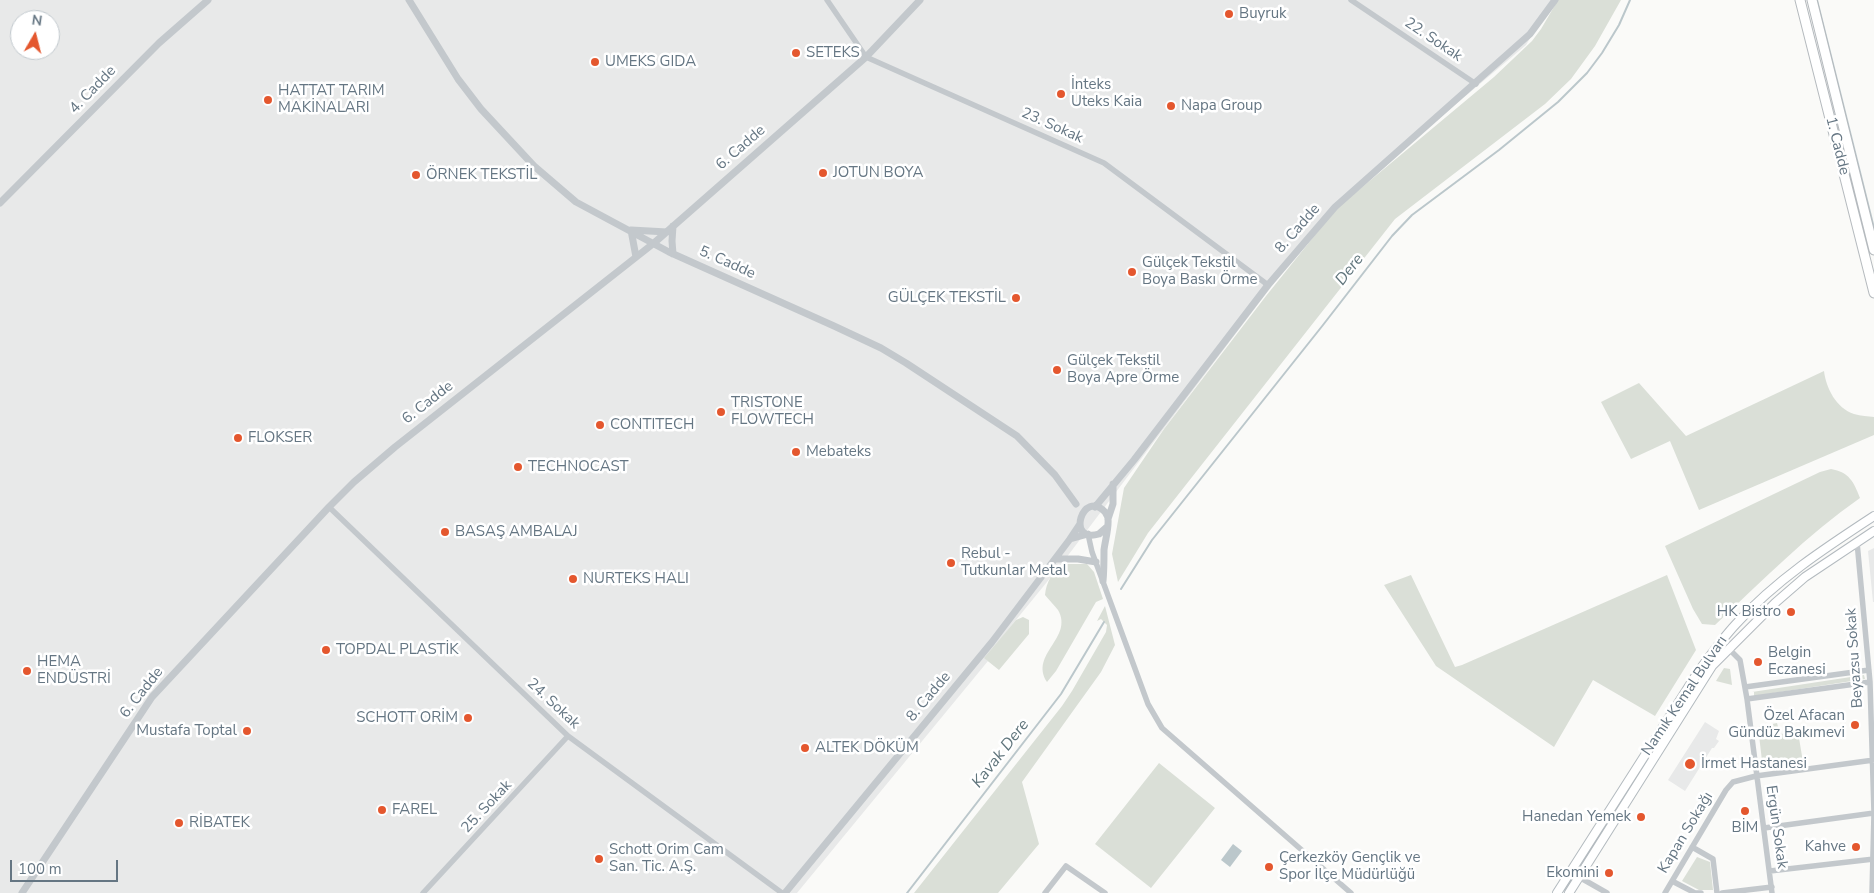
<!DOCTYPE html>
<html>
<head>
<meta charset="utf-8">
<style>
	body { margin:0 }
	#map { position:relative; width:1874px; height:893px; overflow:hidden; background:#fafaf8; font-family:"Nunito Sans",sans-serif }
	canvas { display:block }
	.north { position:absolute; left:10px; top:10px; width:50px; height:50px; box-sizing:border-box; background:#fff; border:1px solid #c1c8cd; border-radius:50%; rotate:8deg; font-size:14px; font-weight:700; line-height:20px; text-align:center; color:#657683 }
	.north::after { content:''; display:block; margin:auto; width:18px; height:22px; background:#e4572e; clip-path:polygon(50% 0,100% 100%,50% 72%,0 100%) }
	.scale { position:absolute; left:10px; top:860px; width:108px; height:22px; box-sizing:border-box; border:2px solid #657683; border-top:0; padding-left:6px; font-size:15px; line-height:18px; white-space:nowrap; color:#657683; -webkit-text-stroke:4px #fff; paint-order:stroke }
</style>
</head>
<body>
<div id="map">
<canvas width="1874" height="893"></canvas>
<div class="north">N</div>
<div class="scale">100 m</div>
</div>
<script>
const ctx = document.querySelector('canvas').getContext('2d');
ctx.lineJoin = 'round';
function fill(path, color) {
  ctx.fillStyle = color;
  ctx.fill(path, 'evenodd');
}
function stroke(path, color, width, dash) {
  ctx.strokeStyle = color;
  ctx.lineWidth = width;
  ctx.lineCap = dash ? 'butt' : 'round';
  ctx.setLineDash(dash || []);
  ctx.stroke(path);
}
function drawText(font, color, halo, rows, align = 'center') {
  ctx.font = font + ' "Nunito Sans",sans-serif';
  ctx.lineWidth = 5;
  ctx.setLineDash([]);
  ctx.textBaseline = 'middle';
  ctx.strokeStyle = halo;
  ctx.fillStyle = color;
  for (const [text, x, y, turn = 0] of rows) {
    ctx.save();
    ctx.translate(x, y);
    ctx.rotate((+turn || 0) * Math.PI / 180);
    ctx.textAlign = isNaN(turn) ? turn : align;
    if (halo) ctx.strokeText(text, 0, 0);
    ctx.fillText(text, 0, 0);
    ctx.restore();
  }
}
const built = new Path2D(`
	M 0,0 L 1553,0 L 1526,45 L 1333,208 L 1265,295 L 1060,566 L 985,658 L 988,661 L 797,893 L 0,893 ZM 20,20 L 50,20 L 50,50 L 20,50 Z
	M 1874,548 L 1874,602 L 1873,602 L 1868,551 Z
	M 1705,722 L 1719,731 L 1716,739 L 1719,741 L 1714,748 L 1712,748 L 1685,791 L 1668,780 Z`);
const green = new Path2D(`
	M 1558,0 L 1621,0 L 1595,46 L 1571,79 L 1545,104 L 1395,219 L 1148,533 L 1118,582 L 1112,554 L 1124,488 L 1164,429 L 1266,296 L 1336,209 L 1494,77 L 1532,41 L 1541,29 Z
	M 1824,371 C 1826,388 1836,408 1854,414 C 1861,416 1868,416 1874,417 L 1874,435 L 1699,510 L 1670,441 L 1631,459 L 1601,402 L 1639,383 L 1686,436 Z
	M 1831,469 C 1849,472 1854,482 1860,498 C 1807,535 1762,581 1715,625 L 1702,624 L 1693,609 L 1665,546 L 1820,472 Z
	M 1064,564 L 1087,564 L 1094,572 L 1103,599 L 1096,602 L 1056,671 L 1047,682 C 1029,654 1074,638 1058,610 C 1054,605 1049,600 1045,595 C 1046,583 1053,569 1064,564 Z
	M 1411,575 L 1455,667 L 1462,665 L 1667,575 L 1696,650 L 1655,716 L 1593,680 L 1554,747 L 1436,666 L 1384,585 Z
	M 1105,606 L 1115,645 L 1101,672 L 1022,782 L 1039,844 L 998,893 L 914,893 L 1062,706 L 1072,691 L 1106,632 L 1107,625 L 1101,619 L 1097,621 Z
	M 1023,617 L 1029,620 L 1029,634 L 999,670 L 984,658 L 1016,620 Z
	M 1724,668 L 1730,669 L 1732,685 L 1716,681 Z
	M 1864,675 L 1865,679 L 1754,696 L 1754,692 L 1752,692 Z
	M 1777,723 L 1780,734 L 1798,732 L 1803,762 L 1763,769 L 1758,727 Z
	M 1159,763 L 1215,808 L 1151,888 L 1095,844 Z
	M 1697,857 L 1710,862 L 1713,890 L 1699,890 L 1682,881 Z`);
const water = new Path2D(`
	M 1233,844 L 1242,851 L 1230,867 L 1221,860 Z`);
const stream = new Path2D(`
	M 1817,0 L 1874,228
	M 1121,589 L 1152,540 L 1323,325 L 1392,236 L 1412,215 L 1499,150 L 1558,102 L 1587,73 L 1602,53 L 1619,25 L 1630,0
	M 907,893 L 1061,694 L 1104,622`);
const minor = new Path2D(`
	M 827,0 L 866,57 L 1104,163 L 1268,285
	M 1351,0 L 1476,84
	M 329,507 L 568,736 L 782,893
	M 1088,534 L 1092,552 L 1148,704 L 1162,728 L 1351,893
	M 1857,542 L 1870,682 L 1874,813 L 1872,893
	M 1729,649 L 1740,660 L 1747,699 L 1772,893
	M 1745,687 L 1869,670
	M 1747,699 L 1870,682
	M 1764,828 L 1874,813
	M 1692,847 L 1713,859 L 1717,893
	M 1770,871 L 1874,859
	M 1579,877 L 1607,893
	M 1672,881 L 1695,893 L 1701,893
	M 423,893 L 568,736
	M 1045,893 L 1066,866 L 1105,893
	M 1665,893 L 1726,790 L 1733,782 L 1756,776 L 1874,760
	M 1722,893 L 1772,887`);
const tertiary = new Path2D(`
	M 409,0 L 458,79 L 481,109 L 534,166 L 576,202 L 669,252 L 834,326 L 881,348 L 906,363 L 1017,436 L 1055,475 L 1076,504
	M 0,203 L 159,43 L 208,0
	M 673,226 L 672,241 L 673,254
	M 636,257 L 631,230 L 667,232
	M 1095,507 L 1134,460 L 1268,285 L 1335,207 L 1530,34 L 1555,0
	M 1108,519 L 1113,504 L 1113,484
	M 1080,524 L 1070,539 L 1088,534
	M 1055,559 L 1078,559 L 1096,562
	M 1103,581 C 1104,571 1104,560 1104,550 C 1105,541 1109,528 1108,519 C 1108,516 1106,514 1105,512 C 1083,488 1065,544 1099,534 L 1107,527
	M 22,893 L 152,697 L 329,507 L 354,482 L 395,447 L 654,243 L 866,57 L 920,0
	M 785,893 L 992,642 L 1070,539`);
const secondary = new Path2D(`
	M 1557,893 L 1698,672 C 1710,656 1722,639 1736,624 C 1776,580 1825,548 1874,516
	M 1569,893 L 1712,666 L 1775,603 L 1805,577 L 1874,531`);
const primary = new Path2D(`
	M 1800,0 L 1874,293
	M 1812,0 L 1874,250`);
const markers = [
	[1229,14,5,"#e4572e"],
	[796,53,5,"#e4572e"],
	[595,62,5,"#e4572e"],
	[1061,94,5,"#e4572e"],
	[268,100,5,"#e4572e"],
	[1171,106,5,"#e4572e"],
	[823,173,5,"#e4572e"],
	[416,175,5,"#e4572e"],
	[1132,272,5,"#e4572e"],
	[1016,298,5,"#e4572e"],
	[1057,370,5,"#e4572e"],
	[721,412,5,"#e4572e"],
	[600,425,5,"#e4572e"],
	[238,438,5,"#e4572e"],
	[796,452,5,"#e4572e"],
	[518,467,5,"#e4572e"],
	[445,532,5,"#e4572e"],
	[951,563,5,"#e4572e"],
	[573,579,5,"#e4572e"],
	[1791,612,5,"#e4572e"],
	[326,650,5,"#e4572e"],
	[1758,662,5,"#e4572e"],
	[27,671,5,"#e4572e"],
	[468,718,5,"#e4572e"],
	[1855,725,5,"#e4572e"],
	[247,731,5,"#e4572e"],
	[805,748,5,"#e4572e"],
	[1690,764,6,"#e4572e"],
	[382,810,5,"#e4572e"],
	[1745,811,5,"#e4572e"],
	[1641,817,5,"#e4572e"],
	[179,823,5,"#e4572e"],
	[1856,847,5,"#e4572e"],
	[599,859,5,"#e4572e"],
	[1269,867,5,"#e4572e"],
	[1609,873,5,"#e4572e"]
];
const poiNames = [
	["Buyruk",1239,14],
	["SETEKS",806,53],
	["UMEKS GIDA",605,62],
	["İnteks",1071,85],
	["Uteks Kaia",1071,102],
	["HATTAT TARIM",278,91],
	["MAKİNALARI",278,108],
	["Napa Group",1181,106],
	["JOTUN BOYA",833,173],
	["ÖRNEK TEKSTİL",426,175],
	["Gülçek Tekstil",1142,263],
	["Boya Baskı Örme",1142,280],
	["GÜLÇEK TEKSTİL",1006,298,"right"],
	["Gülçek Tekstil",1067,361],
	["Boya Apre Örme",1067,378],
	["TRISTONE",731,403],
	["FLOWTECH",731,420],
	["CONTITECH",610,425],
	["FLOKSER",248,438],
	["Mebateks",806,452],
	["TECHNOCAST",528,467],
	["BASAŞ AMBALAJ",455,532],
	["Rebul -",961,554],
	["Tutkunlar Metal",961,571],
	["NURTEKS HALI",583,579],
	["HK Bistro",1781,612,"right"],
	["TOPDAL PLASTİK",336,650],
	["Belgin",1768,653],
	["Eczanesi",1768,670],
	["HEMA",37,662],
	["ENDÜSTRİ",37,679],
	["Özel Afacan",1845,716,"right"],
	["Gündüz Bakımevi",1845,733,"right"],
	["SCHOTT ORİM",458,718,"right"],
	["Mustafa Toptal",237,731,"right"],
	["ALTEK DÖKÜM",815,748],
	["İrmet Hastanesi",1701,764],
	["FAREL",392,810],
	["Hanedan Yemek",1631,817,"right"],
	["RİBATEK",189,823],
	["BİM",1745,828,"center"],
	["Kahve",1846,847,"right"],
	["Schott Orim Cam",609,850],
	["San. Tic. A.Ş.",609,867],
	["Çerkezköy Gençlik ve",1279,858],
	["Spor İlçe Müdürlüğü",1279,875],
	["Ekomini",1599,873,"right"]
];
const streetNames = [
	["22. Sokak",1433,40,34],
	["4. Cadde",93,90,-46],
	["23. Sokak",1052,126,24],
	["1. Cadde",1837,146,76],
	["6. Cadde",741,148,-41],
	["8. Cadde",1298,229,-49],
	["5. Cadde",727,263,24],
	["6. Cadde",428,403,-38],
	["Beyazsu Sokak",1855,658,-94],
	["6. Cadde",142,693,-52],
	["Namık Kemal Bulvarı",1685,696,-56],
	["8. Cadde",929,697,-50],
	["24. Sokak",553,704,43],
	["25. Sokak",487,807,-47],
	["Ergün Sokak",1776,827,82],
	["Kapan Sokağı",1686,833,-59]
];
const waterNames = [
	["Dere",1350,270,-52],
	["Kavak Dere",1001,754,-52]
];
fill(built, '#e8e9e9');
fill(green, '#dadfd7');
fill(water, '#bbc7cb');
stroke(stream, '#bbc7cb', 2);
stroke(secondary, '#b3babf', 10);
stroke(primary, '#b5babe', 11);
stroke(minor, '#c3c8cc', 5.5);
stroke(tertiary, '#c3c8cc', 7);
stroke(secondary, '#fff', 8);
stroke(primary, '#fff', 9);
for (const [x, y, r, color] of markers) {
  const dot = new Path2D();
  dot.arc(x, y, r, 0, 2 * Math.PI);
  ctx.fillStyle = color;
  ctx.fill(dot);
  stroke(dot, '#fff', 2);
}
drawText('15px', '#657683', '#fff', poiNames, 'left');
drawText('15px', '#657683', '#fff', streetNames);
drawText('italic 16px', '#60757c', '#fff', waterNames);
</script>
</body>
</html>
